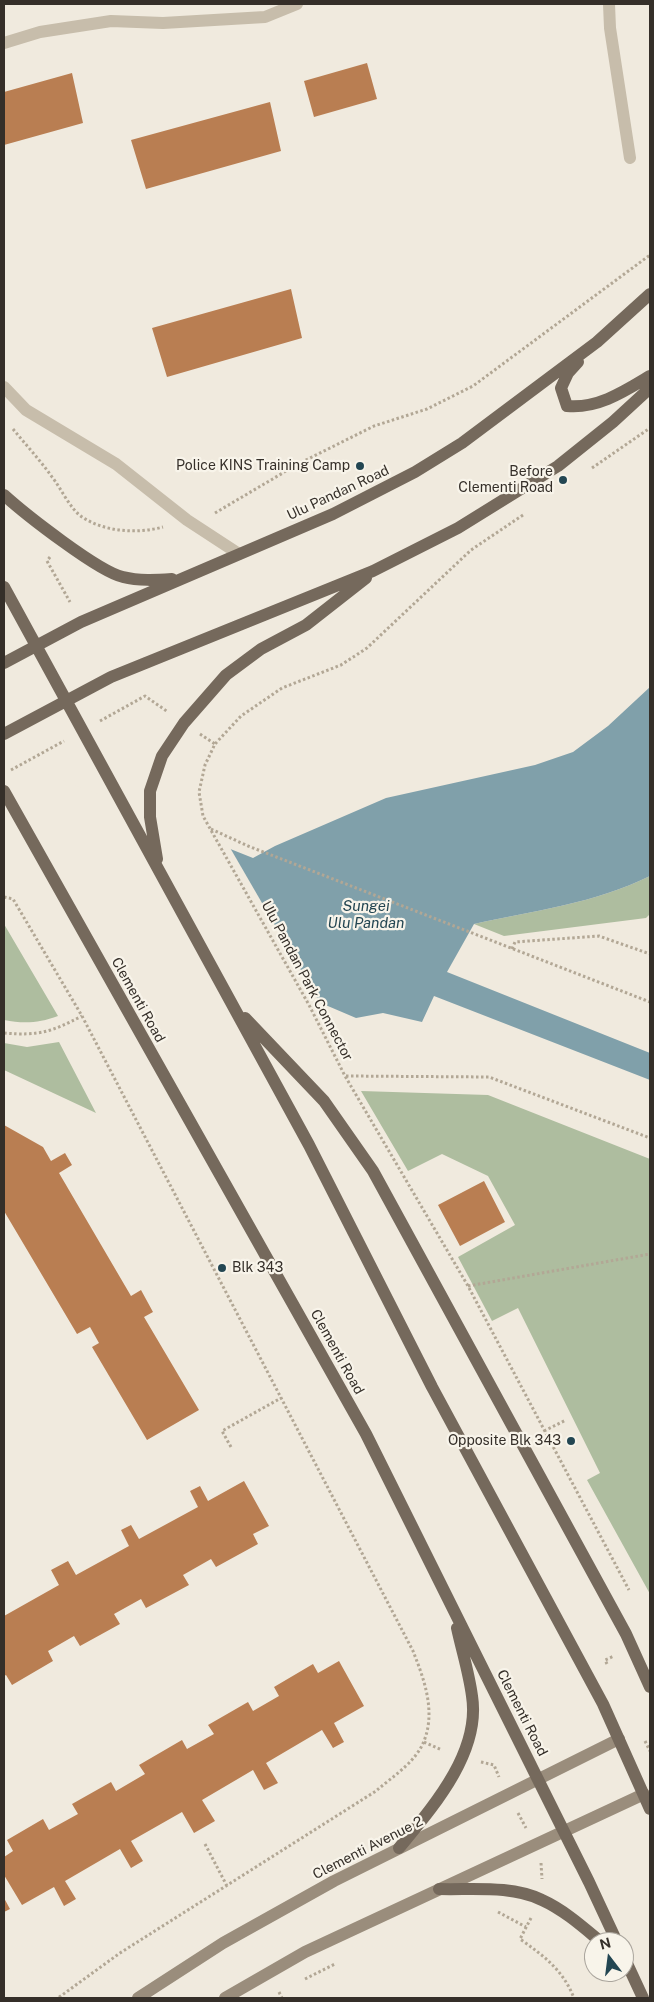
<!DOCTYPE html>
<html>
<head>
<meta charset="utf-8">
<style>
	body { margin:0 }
	#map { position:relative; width:654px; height:2002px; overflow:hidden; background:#f0eade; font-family:"Public Sans",sans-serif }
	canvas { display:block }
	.frame { position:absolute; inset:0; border:5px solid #352f29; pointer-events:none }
	.north { position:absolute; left:584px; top:1932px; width:50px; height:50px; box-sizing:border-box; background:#f8f4ea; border:1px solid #aaa59d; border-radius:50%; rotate:345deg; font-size:14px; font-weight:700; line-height:20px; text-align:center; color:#352f29 }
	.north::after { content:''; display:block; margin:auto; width:18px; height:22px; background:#234652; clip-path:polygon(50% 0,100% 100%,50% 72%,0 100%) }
</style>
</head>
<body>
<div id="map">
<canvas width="654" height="2002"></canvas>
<div class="frame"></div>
<div class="north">N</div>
</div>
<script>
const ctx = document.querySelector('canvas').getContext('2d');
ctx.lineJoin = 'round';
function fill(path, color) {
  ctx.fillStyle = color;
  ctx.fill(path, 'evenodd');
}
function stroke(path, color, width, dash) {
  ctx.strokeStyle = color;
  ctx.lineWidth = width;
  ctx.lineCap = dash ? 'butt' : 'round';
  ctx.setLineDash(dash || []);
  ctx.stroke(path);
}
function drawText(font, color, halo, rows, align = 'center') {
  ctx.font = font + ' "Public Sans",sans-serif';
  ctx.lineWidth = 4.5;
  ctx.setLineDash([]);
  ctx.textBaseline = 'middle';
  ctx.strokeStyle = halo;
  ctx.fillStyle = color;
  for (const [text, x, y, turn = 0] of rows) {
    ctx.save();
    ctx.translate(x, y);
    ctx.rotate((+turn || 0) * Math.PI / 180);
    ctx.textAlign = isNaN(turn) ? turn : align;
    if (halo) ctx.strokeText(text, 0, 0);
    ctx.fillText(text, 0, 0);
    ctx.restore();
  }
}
const green = new Path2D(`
	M 650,876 L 650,914 L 646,918 L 504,936 L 474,924 C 533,911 596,903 650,876 Z
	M 4,924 L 58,1016 C 39,1023 24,1024 4,1020 Z
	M 59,1042 L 96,1113 L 4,1070 L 4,1043 L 27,1047 Z
	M 361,1091 L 488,1095 L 650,1159 L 650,1594 L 587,1480 L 600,1473 L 518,1308 L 492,1321 L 458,1257 L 515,1225 L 488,1176 L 442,1154 L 408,1171 Z`);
const water = new Path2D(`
	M 650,687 L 650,876 C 596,903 533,911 474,924 L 447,972 L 650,1053 L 650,1080 L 434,996 L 422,1022 L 383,1013 L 356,1018 L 4,868 L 4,759 L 253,858 L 275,846 L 386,798 L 535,765 L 573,752 L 608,726 Z`);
const pier = new Path2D(`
	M 4,757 L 229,846 L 320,1003 L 312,1003 L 4,871 Z`);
const building = new Path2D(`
	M 367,63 L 377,99 L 314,117 L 304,81 Z
	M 72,73 L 83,123 L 4,145 L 4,92 Z
	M 270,102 L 281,151 L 146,189 L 131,140 Z
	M 291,289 L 302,338 L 167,377 L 152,328 Z
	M 4,1125 L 43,1147 L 51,1161 L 65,1153 L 72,1165 L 59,1173 L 131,1296 L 141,1290 L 153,1312 L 144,1317 L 199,1410 L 147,1440 L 92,1347 L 99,1343 L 90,1327 L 77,1334 L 4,1211 Z
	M 484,1181 L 505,1222 L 460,1246 L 438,1205 Z
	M 244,1481 L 269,1526 L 253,1534 L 258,1544 L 216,1567 L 211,1559 L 183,1575 L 189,1585 L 146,1608 L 141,1599 L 114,1614 L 120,1624 L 80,1646 L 74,1636 L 48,1651 L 53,1661 L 12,1685 L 6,1675 L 4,1676 L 4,1616 L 59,1585 L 51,1570 L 68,1561 L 76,1575 L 129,1546 L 121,1530 L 131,1525 L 139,1539 L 198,1507 L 190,1491 L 200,1486 L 208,1501 Z
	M 339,1661 L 364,1706 L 334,1723 L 344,1742 L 333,1748 L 322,1730 L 266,1763 L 278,1783 L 264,1790 L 253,1770 L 202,1800 L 215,1821 L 194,1833 L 182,1812 L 131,1841 L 143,1861 L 131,1868 L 120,1849 L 65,1881 L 76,1899 L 64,1906 L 54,1887 L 22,1905 L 4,1875 L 4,1857 L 13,1851 L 7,1840 L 43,1819 L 49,1830 L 78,1814 L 72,1804 L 111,1782 L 116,1791 L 145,1774 L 139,1765 L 182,1740 L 187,1749 L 214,1734 L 208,1725 L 248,1702 L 253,1711 L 279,1696 L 274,1687 L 313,1664 L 318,1673 Z
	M 4,1898 L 10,1909 L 4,1912 Z`);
const path = new Path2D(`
	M 13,429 C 26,445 40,460 52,477 C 61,488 70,509 82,517 C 105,532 137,534 163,527
	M 592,468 L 650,428
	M 215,513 L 298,464 L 374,426 L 427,409 L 473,386 L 650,255
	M 523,515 L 471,550 L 367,648 L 341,665 L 282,688 L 241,716 L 215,744 L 205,765 L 199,792 L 203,816 L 309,1005 L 345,1076 L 468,1286 L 629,1590
	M 50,557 L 47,561 L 70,602
	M 100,721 L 145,696 L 168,712
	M 200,734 L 215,744
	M 11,770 L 64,741
	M 211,829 L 248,846 L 650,1002
	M 4,897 L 13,899 L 82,1016 L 413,1651 C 424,1679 436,1711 424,1741 C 416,1762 392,1777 376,1791 L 120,1953 L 58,1998
	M 512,949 L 515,942 L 599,936 L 650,954
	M 4,1033 C 39,1036 51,1032 82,1016
	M 346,1076 L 489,1077 L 650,1138
	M 468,1286 L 650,1254
	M 544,1431 L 566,1420
	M 231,1447 L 222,1431 L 281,1398
	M 607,1664 L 605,1660 L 614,1656
	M 645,1741 L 650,1751
	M 424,1742 L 442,1750
	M 481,1762 L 494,1765 L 499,1777
	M 518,1813 L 526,1828
	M 205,1844 L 227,1886
	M 541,1863 L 542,1879
	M 498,1912 L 526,1927
	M 531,1918 L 520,1939 C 544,1956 563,1970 574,1998
	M 305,1979 L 335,1964
	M 279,1992 L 282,1998`);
const lane = new Path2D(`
	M 609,4 L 610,28 L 630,158
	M 4,43 L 40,32 L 111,21 L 163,23 L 265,17 L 297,4
	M 4,387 L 26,410 L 116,464 L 187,520 L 239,554`);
const secondary = new Path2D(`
	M 138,1998 L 223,1943 L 334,1881 L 619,1739
	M 225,1998 L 305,1952 L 644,1794`);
const primary = new Path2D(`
	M 578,362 L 568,373 L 561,388 L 567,406 C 598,409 625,391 650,376
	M 4,495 C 25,514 99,572 123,577 C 139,581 156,580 172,579
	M 4,587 L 309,1145 L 432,1387 L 603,1704 L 650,1809
	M 4,663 L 81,622 L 333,514 L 415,472 L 462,443 L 597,342 L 650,294
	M 4,734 L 111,677 L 373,571 L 458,528 L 558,466 L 613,422 L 650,388
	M 4,791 L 366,1434 L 589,1882 L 617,1942
	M 157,859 L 150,817 L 150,791 L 162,756 L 184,723 L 226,675 L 261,649 L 306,625 L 366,578
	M 245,1018 L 324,1101 L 373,1171 L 626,1634 L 650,1687
	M 399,1848 C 432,1808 481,1753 472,1696 C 469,1673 462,1651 457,1628
	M 439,1889 C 472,1890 511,1885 542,1900 C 564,1910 583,1927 601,1942
	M 624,1957 L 643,1998`);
const markers = [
	[360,466,5,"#234652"],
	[563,480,5,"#234652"],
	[222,1268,5,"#234652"],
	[571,1441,5,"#234652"]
];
const poiNames = [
	["Police KINS Training Camp",350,466],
	["Before",553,472],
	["Clementi Road",553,488],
	["Blk 343",232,1268,"left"],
	["Opposite Blk 343",561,1441]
];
const streetNames = [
	["Ulu Pandan Road",338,493,-25],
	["Ulu Pandan Park Connector",307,981,62],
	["Clementi Road",138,1000,61],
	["Clementi Road",337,1352,61],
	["Clementi Road",522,1713,63],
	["Clementi Avenue 2",368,1848,-27]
];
const waterNames = [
	["Sungei",366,906],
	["Ulu Pandan",366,923]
];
fill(green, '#aebd9f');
fill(water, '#80a0aa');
fill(pier, '#f0eade');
fill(building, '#b97e52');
stroke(path, '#b2a795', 3, [2.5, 2.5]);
stroke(lane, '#c7bdab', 12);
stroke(secondary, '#9a8d7c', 12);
stroke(primary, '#75695c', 12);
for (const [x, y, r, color] of markers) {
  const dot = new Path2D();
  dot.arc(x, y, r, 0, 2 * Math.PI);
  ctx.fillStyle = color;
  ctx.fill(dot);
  stroke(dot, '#f8f4ea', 2);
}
drawText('14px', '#352f29', '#f8f4ea', poiNames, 'right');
drawText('14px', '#352f29', '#f8f4ea', streetNames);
drawText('italic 15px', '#234652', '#f8f4ea', waterNames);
</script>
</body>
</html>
